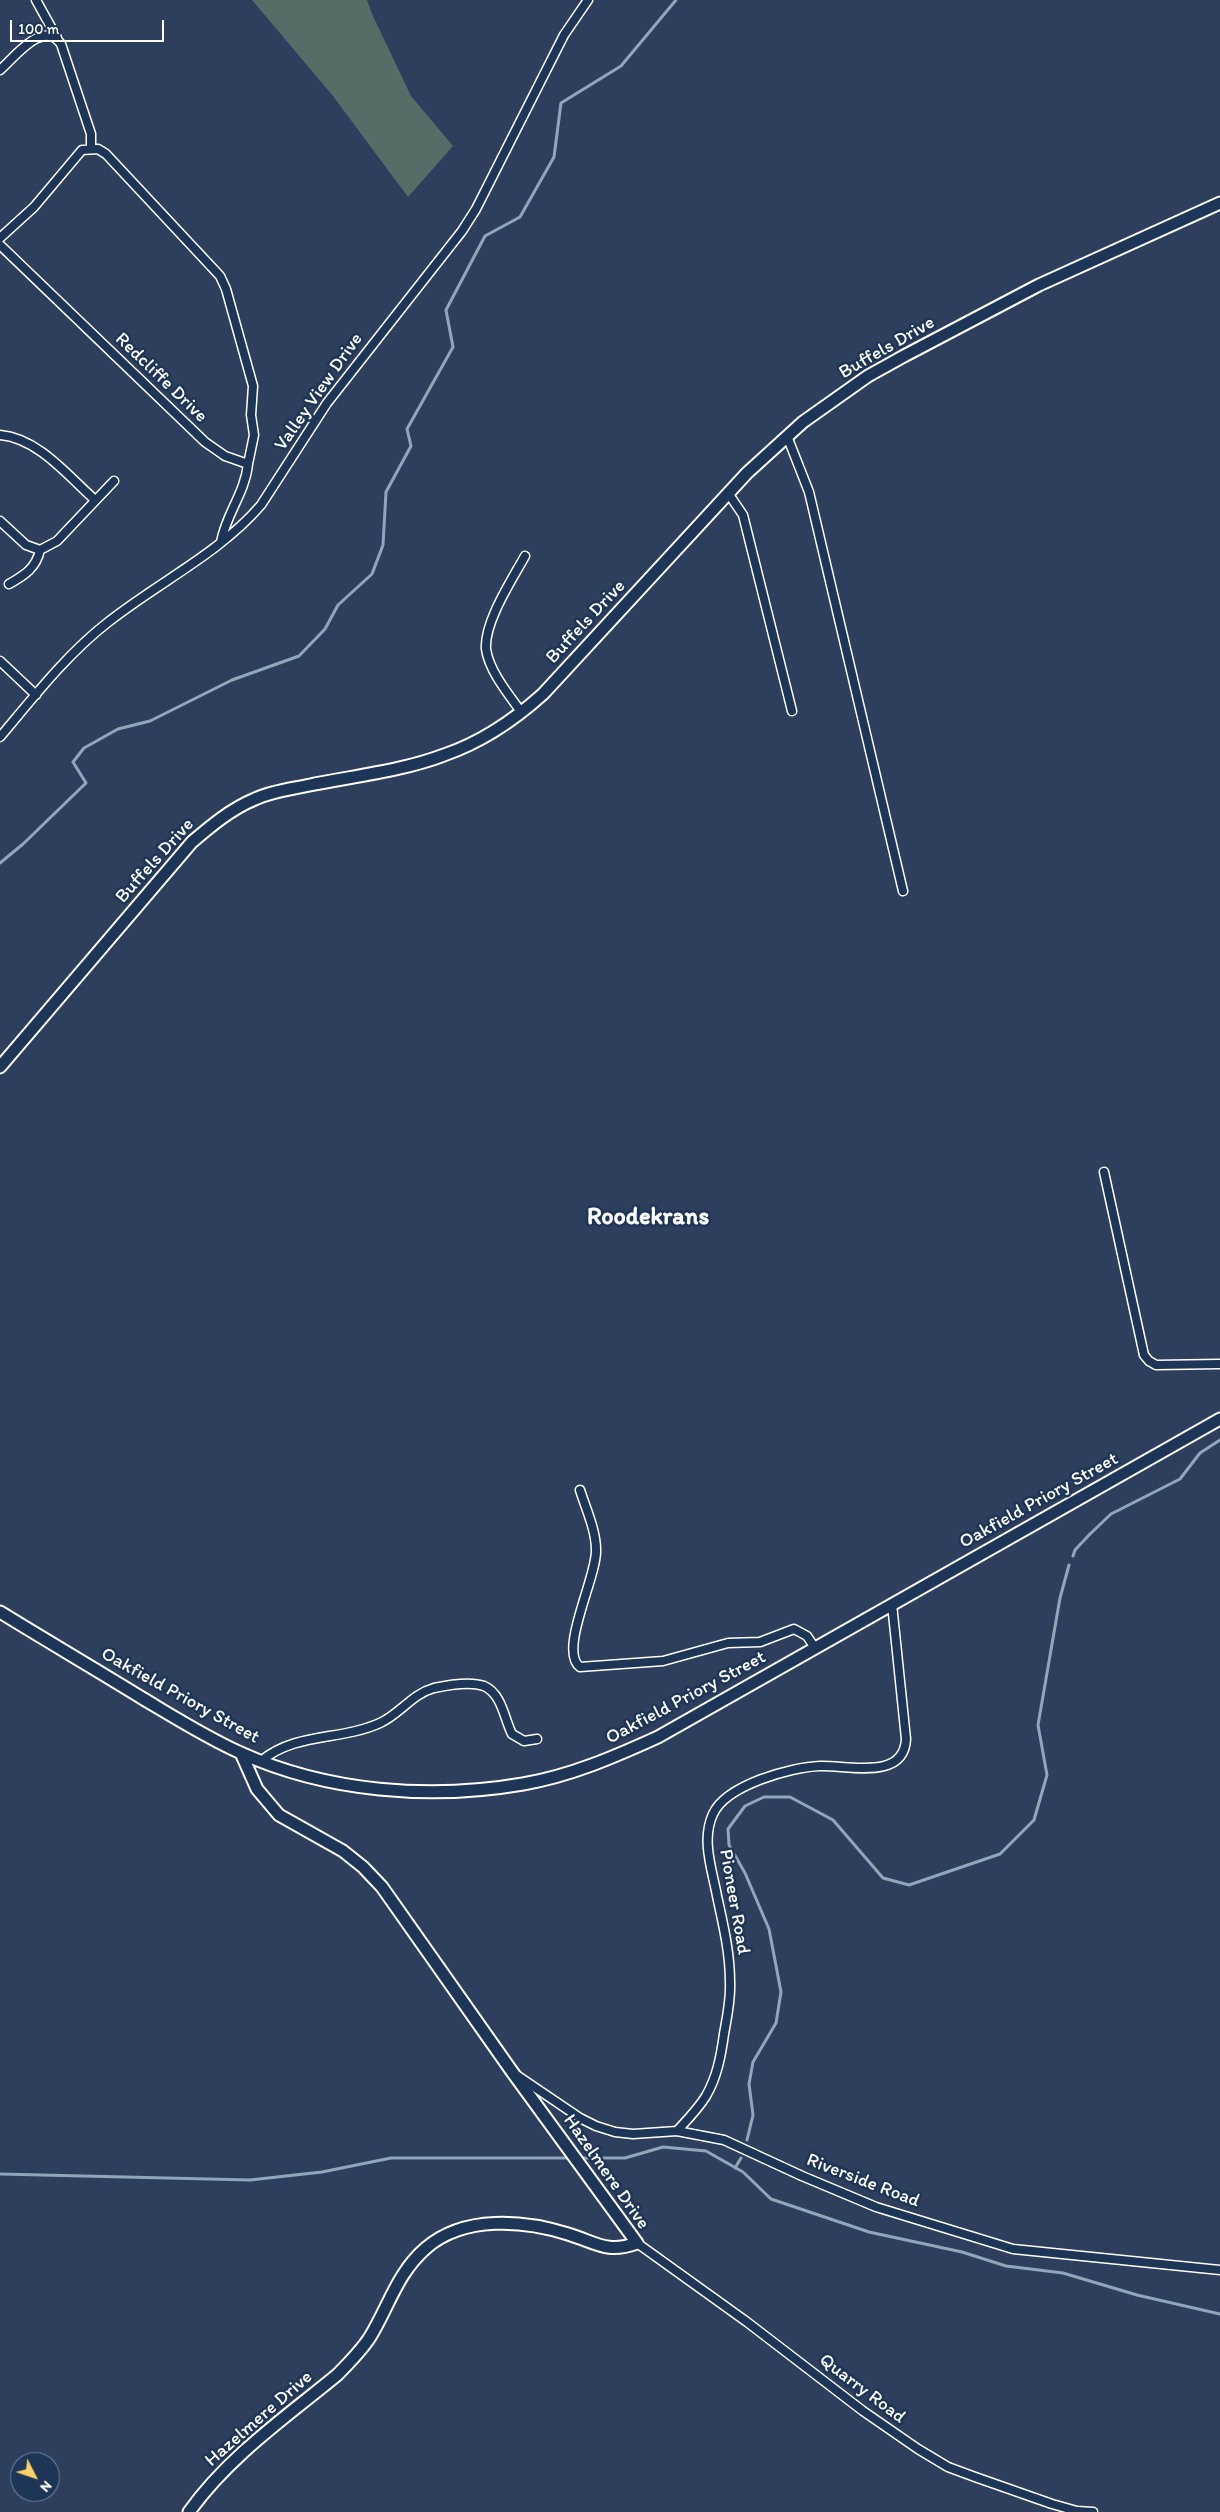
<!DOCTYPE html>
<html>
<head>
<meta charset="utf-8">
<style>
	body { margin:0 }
	#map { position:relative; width:1220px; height:2512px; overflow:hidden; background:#2d3f5d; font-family:Itim,sans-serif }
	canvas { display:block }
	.north { position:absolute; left:10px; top:2452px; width:50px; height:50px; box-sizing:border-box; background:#1d3557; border:1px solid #77869a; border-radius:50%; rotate:131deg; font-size:14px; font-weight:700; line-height:20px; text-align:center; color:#fff }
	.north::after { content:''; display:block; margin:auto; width:18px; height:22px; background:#ffd166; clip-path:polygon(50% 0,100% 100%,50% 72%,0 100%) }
	.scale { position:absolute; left:10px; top:20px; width:154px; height:22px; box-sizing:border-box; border:2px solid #fff; border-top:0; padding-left:6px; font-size:15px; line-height:18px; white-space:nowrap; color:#fff; -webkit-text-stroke:4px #1d3557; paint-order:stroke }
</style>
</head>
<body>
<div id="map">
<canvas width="1220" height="2512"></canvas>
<div class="north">N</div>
<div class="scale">100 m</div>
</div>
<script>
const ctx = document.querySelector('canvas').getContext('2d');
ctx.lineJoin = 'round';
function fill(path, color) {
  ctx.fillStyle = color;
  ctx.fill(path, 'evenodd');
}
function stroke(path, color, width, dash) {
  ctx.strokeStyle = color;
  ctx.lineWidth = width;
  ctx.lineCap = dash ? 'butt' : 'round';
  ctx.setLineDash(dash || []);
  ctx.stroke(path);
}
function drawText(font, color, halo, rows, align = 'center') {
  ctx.font = font + ' Itim,sans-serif';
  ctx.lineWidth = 5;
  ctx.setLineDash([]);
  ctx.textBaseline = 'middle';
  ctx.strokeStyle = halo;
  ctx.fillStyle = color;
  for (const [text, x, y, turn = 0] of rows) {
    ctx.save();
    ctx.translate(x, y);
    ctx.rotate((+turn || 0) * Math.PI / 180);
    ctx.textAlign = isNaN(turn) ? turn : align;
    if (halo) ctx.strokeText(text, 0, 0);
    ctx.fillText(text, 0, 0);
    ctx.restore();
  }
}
const green = new Path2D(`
	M 252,0 L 367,0 L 372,14 L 411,96 L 453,146 L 408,197 L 333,96 Z`);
const stream = new Path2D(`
	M 0,863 L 23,844 L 86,783 L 73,762 L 84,748 L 118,729 L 150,721 L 232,680 L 299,656 L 325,629 L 338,605 L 372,574 L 383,545 L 386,492 L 411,446 L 407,429 L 453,347 L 446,310 L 485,236 L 520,217 L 554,157 L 561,103 L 621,66 L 676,0
	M 1073,1556 L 1075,1550 L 1090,1534 L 1111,1514 L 1180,1479 L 1200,1453 L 1220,1440
	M 747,2140 L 753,2115 L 749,2084 L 753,2062 L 776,2023 L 781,1992 L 769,1929 L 745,1873 L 729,1845 L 728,1829 L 745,1806 L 764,1797 L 790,1797 L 833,1820 L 883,1878 L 909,1885 L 1000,1854 L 1034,1820 L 1047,1775 L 1038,1725 L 1060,1598 L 1069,1565
	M 579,2158 L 625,2158 L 663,2147 L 706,2151 L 743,2172 L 771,2199 L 869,2232 L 962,2252 L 1006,2266 L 1063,2273 L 1137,2295 L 1220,2314
	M 735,2168 L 741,2158
	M 0,2174 L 250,2180 L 322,2172 L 391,2158 L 570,2158`);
const street = new Path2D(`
	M 36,0 L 57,38
	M 0,70 C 15,57 43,19 61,44 L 91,134 L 91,148
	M 0,238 L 34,207 L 82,150 L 98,149 L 106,154 L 220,276 L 226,289 L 253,386 L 251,415 L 254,435 L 248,464
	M 0,245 L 205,442 L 225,456 L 248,464 C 245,493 226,514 221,542
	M 0,435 C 38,438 68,476 94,499
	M 787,436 L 809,492 L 903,891
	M 728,493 L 743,515 L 792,711
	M 0,521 L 26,545 L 40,550
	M 9,584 C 25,575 36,568 40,550 L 57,541 L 114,481
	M 0,661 L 36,695
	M 522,713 C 509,695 489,671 486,649 C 484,622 512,580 525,556
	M 0,737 C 33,698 66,655 107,623 C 157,583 219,554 261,505 L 327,403 L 462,231 L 476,209 L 564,35 L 588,0
	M 1104,1172 L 1144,1355 L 1149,1361 L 1156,1365 L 1220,1364
	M 580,1490 C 586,1509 596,1530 596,1550 C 597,1577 558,1651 580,1667 L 663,1661 L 728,1643 L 760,1642 L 794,1629 L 807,1636 L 815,1648
	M 261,1761 C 296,1732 340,1741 380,1723 C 400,1714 412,1694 434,1688 C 448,1685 470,1681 484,1686 C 502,1694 504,1718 512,1734 L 524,1741 L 537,1739
	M 518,2076 L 580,2118 L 596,2126 L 615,2132 L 633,2134 L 677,2131 L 724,2140 L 802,2176 L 876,2207 L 1013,2249 L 1220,2270
	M 677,2131 C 687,2120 698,2109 706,2096 C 717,2077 721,2056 724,2034 C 727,2017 731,1999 730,1982 C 730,1952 723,1924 717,1896 C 712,1869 701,1840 713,1814 C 726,1785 791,1767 820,1766 C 848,1765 904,1781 906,1739 L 892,1604
	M 637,2243 L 747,2322 L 863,2411 L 918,2449 L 948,2467 L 975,2477 L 1052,2504 L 1077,2511 L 1093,2512`);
const secondary = new Path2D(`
	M 0,1067 L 192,842 C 212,825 231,809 255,799 C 272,791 292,789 310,785 C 354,776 402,771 444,755 C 482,742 513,721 543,694 L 747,473 L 803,422 L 868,376 L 904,356 L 1039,285 L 1220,203
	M 0,1612 C 47,1641 95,1669 142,1698 C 174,1717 207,1738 241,1753 C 327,1792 430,1800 523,1784 C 570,1776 614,1757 658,1737 L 1220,1419
	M 189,2512 C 228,2457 286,2417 337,2375 C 349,2363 361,2351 370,2337 C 389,2306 397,2273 426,2248 C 464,2215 524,2220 568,2234 C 597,2243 607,2254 637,2243 L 513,2073 L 382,1887 L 363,1867 L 343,1851 L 279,1815 L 257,1789 L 241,1753`);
const streetNames = [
	["Buffels Drive",887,348,-30],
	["Redcliffe Drive",161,378,44],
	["Valley View Drive",319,392,-55],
	["Buffels Drive",586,622,-47],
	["Buffels Drive",155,861,-48],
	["Oakfield Priory Street",1039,1501,-29],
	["Oakfield Priory Street",180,1696,29],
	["Oakfield Priory Street",686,1698,-28],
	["Pioneer Road",734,1902,80],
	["Hazelmere Drive",606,2172,55],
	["Riverside Road",863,2181,21],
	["Quarry Road",862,2389,37],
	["Hazelmere Drive",259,2419,-41]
];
const districtNames = [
	["Roodekrans",648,1218]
];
fill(green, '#586c67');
stroke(stream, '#91a6bb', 3);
stroke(street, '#fff', 11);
stroke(secondary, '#fff', 15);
stroke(street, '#1d3557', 8);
stroke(secondary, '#1d3557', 11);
drawText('19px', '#fff', '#1d3557', streetNames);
drawText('bold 24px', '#fff', '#1d3557', districtNames);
</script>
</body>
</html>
